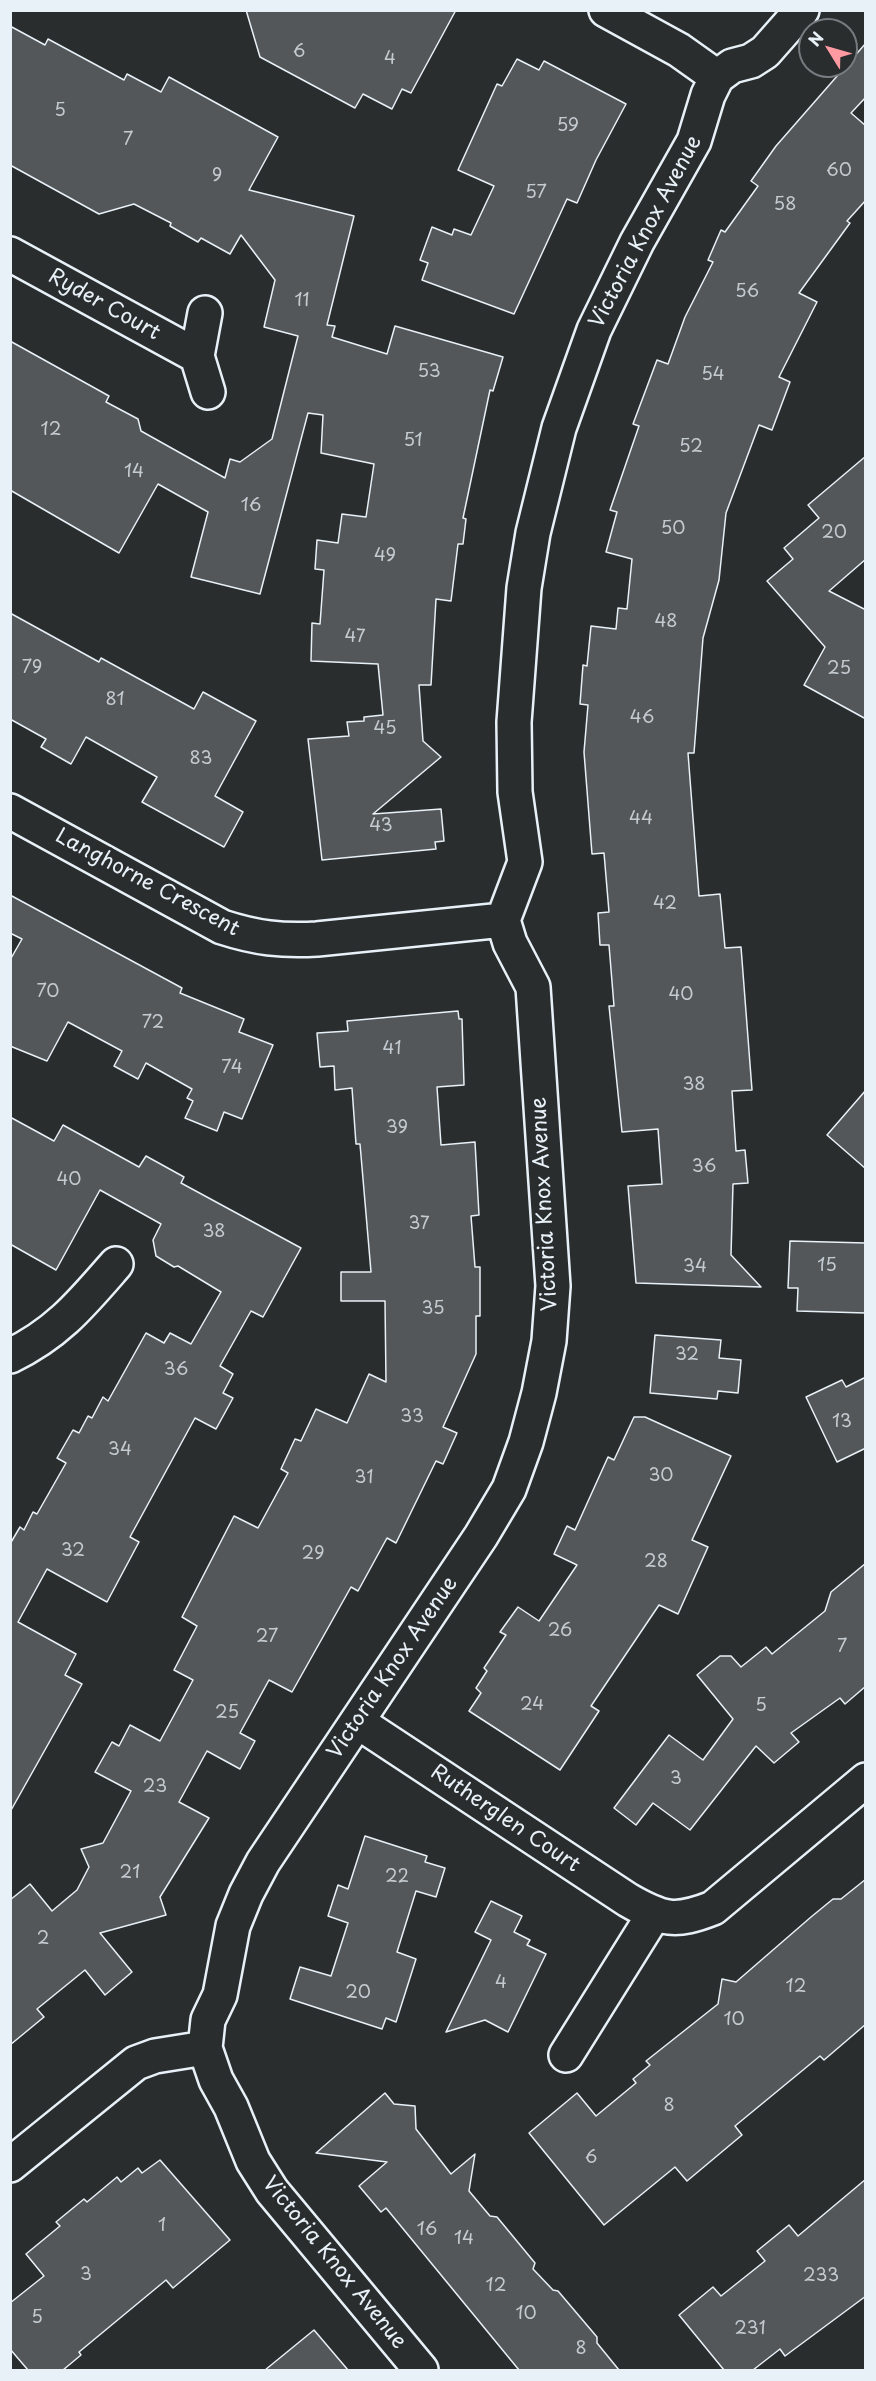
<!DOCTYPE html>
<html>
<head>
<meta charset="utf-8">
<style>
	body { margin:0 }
	#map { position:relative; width:876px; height:2381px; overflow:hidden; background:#2a2d2e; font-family:"Playpen Sans",sans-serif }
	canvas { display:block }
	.frame { position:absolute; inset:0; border:12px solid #e8f1f8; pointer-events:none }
	.north { position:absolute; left:798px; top:18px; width:60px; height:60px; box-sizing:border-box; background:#2a2d2e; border:2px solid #767b7f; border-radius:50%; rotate:307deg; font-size:16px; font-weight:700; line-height:24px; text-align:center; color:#e8f1f8 }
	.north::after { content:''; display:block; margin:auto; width:21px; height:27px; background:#ff9aa2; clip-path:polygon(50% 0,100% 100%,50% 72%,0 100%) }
</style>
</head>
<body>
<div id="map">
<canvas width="876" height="2381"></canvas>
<div class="frame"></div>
<div class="north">N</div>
</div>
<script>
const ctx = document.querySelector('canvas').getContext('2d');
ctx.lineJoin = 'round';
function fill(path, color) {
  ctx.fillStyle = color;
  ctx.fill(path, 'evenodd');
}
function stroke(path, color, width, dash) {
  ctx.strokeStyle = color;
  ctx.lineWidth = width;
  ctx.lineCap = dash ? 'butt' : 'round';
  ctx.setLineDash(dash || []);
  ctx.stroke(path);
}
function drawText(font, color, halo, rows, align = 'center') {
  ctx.font = font + ' "Playpen Sans",sans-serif';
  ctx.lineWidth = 6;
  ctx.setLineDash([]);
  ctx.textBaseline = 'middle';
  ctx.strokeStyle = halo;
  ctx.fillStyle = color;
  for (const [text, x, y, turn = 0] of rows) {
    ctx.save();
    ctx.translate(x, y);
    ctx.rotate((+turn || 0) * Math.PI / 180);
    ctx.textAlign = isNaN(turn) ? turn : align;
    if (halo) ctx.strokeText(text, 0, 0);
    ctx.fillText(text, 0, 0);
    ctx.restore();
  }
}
const building = new Path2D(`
	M 246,10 L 456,10 L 411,93 L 402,89 L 392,109 L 363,94 L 355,108 L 260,57 Z
	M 10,26 L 45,45 L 48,39 L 124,80 L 127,74 L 161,92 L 169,77 L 278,137 L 249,190 L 354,216 L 327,325 L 335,326 L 332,337 L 387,354 L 395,326 L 503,357 L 493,391 L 490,390 L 463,518 L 466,519 L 463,544 L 458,544 L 451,601 L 436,599 L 431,685 L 419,685 L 423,741 L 441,757 L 373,814 L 441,809 L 444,841 L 435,842 L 436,849 L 322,860 L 308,739 L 349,736 L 347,722 L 364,721 L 364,717 L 383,715 L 378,664 L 311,661 L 312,623 L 320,624 L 324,570 L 315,569 L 317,540 L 338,543 L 342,514 L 366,517 L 374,464 L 321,453 L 323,415 L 308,413 L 260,594 L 191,577 L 208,512 L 158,484 L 119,553 L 10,490 L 10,341 L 109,396 L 106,402 L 138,419 L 141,431 L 225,478 L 230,459 L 240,462 L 272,439 L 298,336 L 264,327 L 275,280 L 241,235 L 230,254 L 201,238 L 198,242 L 170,226 L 171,223 L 134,204 L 99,214 L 10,165 Z
	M 866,43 L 866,97 L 851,113 L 866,126 L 866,200 L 847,221 L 850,223 L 799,293 L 817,302 L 779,377 L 790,382 L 772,430 L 759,425 L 726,513 L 719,580 L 703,638 L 694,753 L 688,753 L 699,896 L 720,894 L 725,948 L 741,947 L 752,1090 L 732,1091 L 736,1151 L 745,1150 L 748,1183 L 733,1184 L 731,1255 L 761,1287 L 636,1283 L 628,1186 L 662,1184 L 658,1129 L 622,1132 L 609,1006 L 614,1006 L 609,945 L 600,945 L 598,913 L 609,912 L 604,853 L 592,854 L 584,752 L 588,705 L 580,704 L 583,665 L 587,666 L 591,626 L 616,629 L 618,608 L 627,609 L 632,559 L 606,552 L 617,512 L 610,510 L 639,426 L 633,424 L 657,360 L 668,364 L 685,317 L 713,262 L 708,260 L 721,230 L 725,232 L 758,186 L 751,181 L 776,146 Z
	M 517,59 L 539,70 L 544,61 L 626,104 L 596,160 L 577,203 L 567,199 L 514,314 L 422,280 L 428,263 L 420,260 L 432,227 L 452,235 L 454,229 L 471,235 L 494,186 L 458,170 L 497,84 L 502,86 Z
	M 866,456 L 866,559 L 829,591 L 866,610 L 866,719 L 804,685 L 825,647 L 767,581 L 793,559 L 784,548 L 819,518 L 808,505 Z
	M 10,613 L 99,662 L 101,658 L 194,709 L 203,692 L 256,721 L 215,796 L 243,812 L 224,847 L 142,802 L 157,777 L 86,737 L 71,764 L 41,747 L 46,739 L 10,719 Z
	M 10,895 L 182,988 L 180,993 L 244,1019 L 239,1032 L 273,1045 L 242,1119 L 224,1112 L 217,1131 L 185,1118 L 193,1101 L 187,1098 L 192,1089 L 146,1063 L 138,1079 L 114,1066 L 122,1051 L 68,1022 L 47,1061 L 10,1046 L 10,960 L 22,939 L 10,933 Z
	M 458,1011 L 459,1019 L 462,1019 L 464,1085 L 437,1087 L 441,1145 L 475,1142 L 479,1215 L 471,1216 L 475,1267 L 480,1267 L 480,1316 L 476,1316 L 476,1354 L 443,1427 L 457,1433 L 443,1464 L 436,1461 L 396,1543 L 387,1538 L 358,1591 L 351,1587 L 292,1692 L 269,1680 L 240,1733 L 255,1741 L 240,1769 L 207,1751 L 179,1802 L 209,1818 L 160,1897 L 166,1915 L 100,1933 L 132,1972 L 105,1995 L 85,1970 L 37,2009 L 44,2017 L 10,2045 L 10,1900 L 30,1884 L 52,1911 L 77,1890 L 89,1867 L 81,1849 L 103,1843 L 131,1791 L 95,1772 L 112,1742 L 119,1746 L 130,1725 L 160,1741 L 193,1680 L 174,1670 L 197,1626 L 182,1617 L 234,1516 L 258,1528 L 288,1473 L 281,1469 L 295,1439 L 301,1441 L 316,1409 L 347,1423 L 369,1374 L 386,1382 L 385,1301 L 341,1301 L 341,1272 L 371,1272 L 360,1144 L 356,1144 L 352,1088 L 335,1090 L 334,1066 L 320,1067 L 317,1033 L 348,1031 L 347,1021 Z
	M 866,1090 L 866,1169 L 827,1135 Z
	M 10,1117 L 54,1141 L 63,1125 L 139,1167 L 146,1156 L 184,1177 L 181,1183 L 301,1248 L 263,1317 L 251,1311 L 220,1366 L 233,1374 L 223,1393 L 233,1398 L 216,1429 L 195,1418 L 130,1537 L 139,1542 L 107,1602 L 47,1569 L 18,1622 L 76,1654 L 65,1675 L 82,1684 L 10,1812 L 10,1544 L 20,1527 L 24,1530 L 33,1512 L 37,1514 L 66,1463 L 57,1458 L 73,1430 L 79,1433 L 88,1416 L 92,1418 L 103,1397 L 108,1401 L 146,1333 L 164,1343 L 170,1333 L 191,1344 L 221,1292 L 178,1266 L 174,1267 L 156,1256 L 153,1240 L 161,1224 L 100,1190 L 56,1270 L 10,1244 Z
	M 790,1241 L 866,1243 L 866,1313 L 797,1311 L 798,1288 L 788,1288 Z
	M 655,1335 L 721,1340 L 719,1358 L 741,1360 L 738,1393 L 718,1391 L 717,1399 L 650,1393 Z
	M 866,1377 L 866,1448 L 837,1462 L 806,1397 L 842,1380 L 846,1387 Z
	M 634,1417 L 645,1417 L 731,1456 L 692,1540 L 708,1547 L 678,1614 L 659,1605 L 591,1706 L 599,1711 L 560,1770 L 469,1711 L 481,1693 L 476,1688 L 487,1671 L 484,1668 L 506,1635 L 500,1632 L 518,1607 L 539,1621 L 577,1565 L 554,1554 L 567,1526 L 575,1530 L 608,1457 L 614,1460 Z
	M 866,1563 L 866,1686 L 845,1704 L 840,1698 L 791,1733 L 799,1742 L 774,1763 L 756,1746 L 690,1830 L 653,1803 L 636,1825 L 614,1808 L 669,1735 L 703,1760 L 733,1719 L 697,1675 L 720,1656 L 731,1656 L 741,1667 L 766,1647 L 772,1654 L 825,1611 L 831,1592 Z
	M 365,1836 L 427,1856 L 425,1862 L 445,1868 L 436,1897 L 416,1891 L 397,1952 L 416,1959 L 396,2022 L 386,2018 L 382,2029 L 290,1999 L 300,1967 L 331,1976 L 348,1923 L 328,1916 L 338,1885 L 348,1889 Z
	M 866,1879 L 866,2024 L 824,2060 L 820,2056 L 735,2126 L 742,2135 L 687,2181 L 675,2167 L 604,2225 L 529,2133 L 577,2093 L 596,2116 L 636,2083 L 633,2079 L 650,2065 L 646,2061 L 718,2004 L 722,1979 L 736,1982 L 811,1917 L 833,1899 L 841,1899 Z
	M 491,1901 L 522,1916 L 514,1932 L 530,1940 L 527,1945 L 546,1954 L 508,2032 L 485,2020 L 446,2032 L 491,1940 L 475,1932 Z
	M 385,2093 L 394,2104 L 415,2106 L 416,2129 L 451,2174 L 475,2154 L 469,2191 L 490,2216 L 497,2217 L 535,2263 L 533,2269 L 553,2290 L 558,2291 L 597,2337 L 597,2343 L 619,2370 L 519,2370 L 386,2208 L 381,2212 L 359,2186 L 387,2162 L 316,2153 Z
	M 160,2160 L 230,2240 L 173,2288 L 166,2280 L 79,2352 L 81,2355 L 63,2370 L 28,2370 L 10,2349 L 10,2303 L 44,2276 L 26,2254 L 60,2226 L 56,2222 L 84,2199 L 87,2202 L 117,2177 L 121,2182 L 138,2168 L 142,2173 Z
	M 866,2179 L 866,2296 L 785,2356 L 780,2349 L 753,2370 L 724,2370 L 679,2315 L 713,2287 L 721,2296 L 765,2261 L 757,2251 L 789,2225 L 798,2236 Z
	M 314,2330 L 348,2370 L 265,2370 Z`);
const street = new Path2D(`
	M 606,10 L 679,50 L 717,77
	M 10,254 L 197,356
	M 205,313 L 197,356 L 208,392
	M 10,811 L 222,927 C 256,938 281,941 317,939 L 503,920
	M 10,1356 C 58,1333 82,1303 116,1264
	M 358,1722 L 628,1900 C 663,1920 675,1923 713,1908 L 866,1780
	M 566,2055 L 654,1914
	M 10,2165 L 136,2063 L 155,2056 L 205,2048
	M 421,2370 L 272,2191 L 253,2161 L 231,2107 L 216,2080 L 205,2048 L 208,2020 L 220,1995 L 233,1926 L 246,1894 L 263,1862 L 481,1536 L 509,1489 L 526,1442 L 539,1393 L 549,1341 L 553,1286 L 533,987 L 510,943 L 503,920 L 525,862 L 515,792 L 514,722 L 524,588 L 533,533 L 559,428 L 594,330 L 637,242 L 694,141 L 708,95 L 717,77 L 732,66 L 751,61 L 765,52 L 802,10`);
const numberNames = [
	["6",299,52],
	["4",390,59],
	["5",60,111],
	["59",568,126],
	["7",128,140],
	["60",839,171],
	["9",217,176],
	["57",536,193],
	["58",785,205],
	["56",747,292],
	["11",302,301],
	["53",429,372],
	["54",713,375],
	["12",51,430],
	["51",413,441],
	["52",691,447],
	["14",134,472],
	["16",251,506],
	["50",673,529],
	["20",834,533],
	["49",385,556],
	["48",666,622],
	["47",355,637],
	["79",32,668],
	["25",839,669],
	["81",115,700],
	["46",642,718],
	["45",385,729],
	["83",201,759],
	["44",641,819],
	["43",381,826],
	["42",665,904],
	["70",48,992],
	["40",681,995],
	["72",153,1023],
	["41",392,1049],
	["74",232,1068],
	["38",694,1085],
	["39",397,1128],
	["36",704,1167],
	["40",69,1180],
	["37",419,1224],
	["38",214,1232],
	["15",827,1266],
	["34",695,1267],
	["35",433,1309],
	["32",687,1355],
	["36",176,1370],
	["33",412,1417],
	["13",842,1422],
	["34",120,1450],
	["30",661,1476],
	["31",364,1478],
	["32",73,1551],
	["29",313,1554],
	["28",656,1562],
	["26",560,1631],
	["27",267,1637],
	["7",842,1647],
	["24",532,1705],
	["5",761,1706],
	["25",227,1713],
	["3",676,1779],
	["23",155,1787],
	["21",130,1873],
	["22",397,1877],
	["2",43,1939],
	["4",501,1983],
	["12",796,1987],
	["20",358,1993],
	["10",734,2020],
	["8",669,2106],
	["6",591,2158],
	["1",162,2226],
	["16",427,2230],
	["14",464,2239],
	["3",86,2275],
	["233",821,2276],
	["12",496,2286],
	["10",526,2314],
	["5",37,2318],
	["231",750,2329],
	["8",581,2349]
];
const streetNames = [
	["Victoria Knox Avenue",646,232,-62],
	["Ryder Court",104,305,29],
	["Langhorne Crescent",147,883,28],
	["Victoria Knox Avenue",545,1204,-93],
	["Victoria Knox Avenue",393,1668,-56],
	["Rutherglen Court",505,1819,34],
	["Victoria Knox Avenue",334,2263,51]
];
fill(building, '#535759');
stroke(building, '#e8f1f8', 1.5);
stroke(street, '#e8f1f8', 38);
stroke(street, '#2a2d2e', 33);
drawText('18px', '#c3cad0', null, numberNames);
drawText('21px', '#e8f1f8', '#2a2d2e', streetNames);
</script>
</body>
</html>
